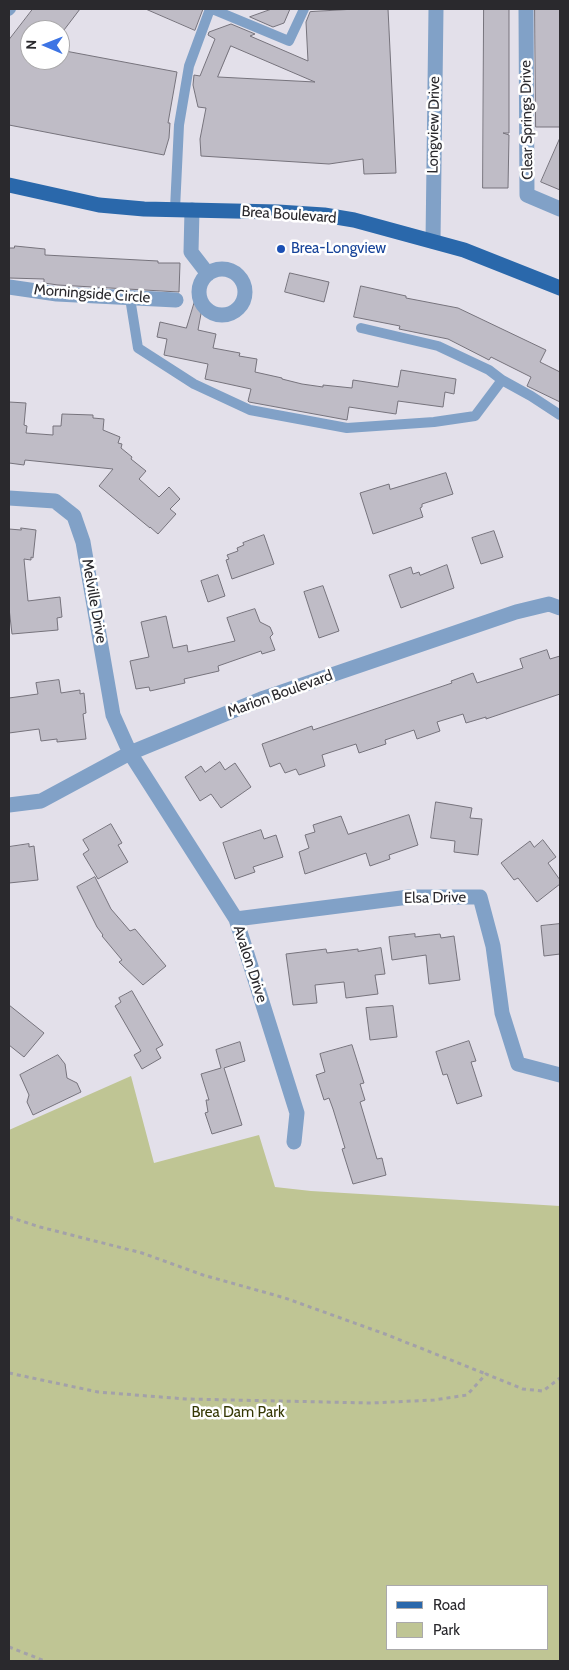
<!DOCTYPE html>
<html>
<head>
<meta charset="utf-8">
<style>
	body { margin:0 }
	#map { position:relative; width:569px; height:1670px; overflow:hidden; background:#e3e0ea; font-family:Cabin,sans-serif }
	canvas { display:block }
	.frame { position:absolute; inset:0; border:10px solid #2a292d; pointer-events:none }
	.legend { position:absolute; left:386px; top:1585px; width:162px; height:65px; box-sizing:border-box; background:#fff; border:1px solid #aaa9ab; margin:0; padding:6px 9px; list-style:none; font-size:15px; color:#2a292d }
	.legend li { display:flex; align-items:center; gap:10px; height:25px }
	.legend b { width:25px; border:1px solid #aaa9ab }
	.north { position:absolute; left:20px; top:20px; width:50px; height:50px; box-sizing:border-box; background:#fff; border:1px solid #aaa9ab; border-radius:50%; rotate:271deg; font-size:14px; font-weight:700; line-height:20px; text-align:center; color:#2a292d }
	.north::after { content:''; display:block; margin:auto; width:18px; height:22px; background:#3d74e4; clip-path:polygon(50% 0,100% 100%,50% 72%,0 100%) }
</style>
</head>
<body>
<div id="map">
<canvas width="569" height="1670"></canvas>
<div class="frame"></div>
<ul class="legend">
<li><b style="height:6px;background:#2a68ab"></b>Road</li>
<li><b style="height:14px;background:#bfc594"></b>Park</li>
</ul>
<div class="north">N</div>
</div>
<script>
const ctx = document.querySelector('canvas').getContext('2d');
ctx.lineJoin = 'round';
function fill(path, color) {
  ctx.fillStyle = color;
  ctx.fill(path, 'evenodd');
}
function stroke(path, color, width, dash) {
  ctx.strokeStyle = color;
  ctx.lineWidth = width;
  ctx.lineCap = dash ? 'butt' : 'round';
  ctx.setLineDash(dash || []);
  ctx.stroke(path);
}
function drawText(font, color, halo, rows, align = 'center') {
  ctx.font = font + ' Cabin,sans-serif';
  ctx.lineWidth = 5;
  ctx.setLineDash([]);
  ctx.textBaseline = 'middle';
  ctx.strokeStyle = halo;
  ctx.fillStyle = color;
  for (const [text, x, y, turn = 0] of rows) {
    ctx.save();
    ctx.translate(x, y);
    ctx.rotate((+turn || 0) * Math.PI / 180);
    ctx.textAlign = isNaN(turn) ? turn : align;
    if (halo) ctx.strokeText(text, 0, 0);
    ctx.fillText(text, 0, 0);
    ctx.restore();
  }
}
const green = new Path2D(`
	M 131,1076 L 154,1163 L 259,1135 L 275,1187 L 311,1191 L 560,1206 L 560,1661 L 9,1661 L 9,1130 ZM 388,1586 L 548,1586 L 548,1649 L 388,1649 Z`);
const building = new Path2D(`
	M 33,9 L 80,9 L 64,30 L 30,30 L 30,60 L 60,60 L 60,50 L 177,72 L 168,123 L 170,123 L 169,138 L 164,155 L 9,125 L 9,40 Z
	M 146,9 L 203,9 L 195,30 Z
	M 272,9 L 290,9 L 284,23 L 273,27 L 250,17 Z
	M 356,9 L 388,9 L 396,173 L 364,174 L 363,159 L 329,164 L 201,156 L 200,139 L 206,108 L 198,107 L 193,85 L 194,75 L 200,76 L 215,39 L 208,35 L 209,32 L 231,24 L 255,34 L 250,36 L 308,61 L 306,22 L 310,12 ZM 231,46 L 315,82 L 218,77 Z
	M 484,9 L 509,9 L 509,133 L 503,133 L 509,135 L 508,188 L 483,188 Z
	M 535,9 L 560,9 L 560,127 L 536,127 Z
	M 560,138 L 560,190 L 541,182 Z
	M 15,246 L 45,249 L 45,255 L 158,261 L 158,263 L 180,263 L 179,292 L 58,285 L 44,283 L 44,279 L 9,278 L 9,248 L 14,248 Z
	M 290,273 L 329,282 L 324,302 L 285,292 Z
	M 361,286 L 406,296 L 406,298 L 458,308 L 546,350 L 540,362 L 560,372 L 560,402 L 527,386 L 531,377 L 491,357 L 489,360 L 448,339 L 399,329 L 400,326 L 354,317 Z
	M 195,301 L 203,303 L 198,330 L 216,334 L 213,348 L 240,353 L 239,356 L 257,359 L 255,372 L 282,378 L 282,379 L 302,384 L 323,387 L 323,385 L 352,388 L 353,380 L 398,387 L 401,370 L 456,379 L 454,394 L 445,392 L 443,407 L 398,401 L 396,414 L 349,407 L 347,420 L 249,402 L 248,401 L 251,389 L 205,379 L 208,364 L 164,355 L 167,339 L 157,337 L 160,322 L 186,328 Z
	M 9,402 L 26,403 L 24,425 L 27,426 L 26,433 L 53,435 L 53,426 L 61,426 L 62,414 L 93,415 L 93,418 L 104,419 L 103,430 L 120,437 L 118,443 L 122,444 L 121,448 L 132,457 L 131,459 L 146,471 L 139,479 L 159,497 L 169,487 L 180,499 L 170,509 L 176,514 L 158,534 L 150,527 L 150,528 L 99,486 L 113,469 L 25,460 L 24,465 L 9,463 Z
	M 446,473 L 453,494 L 422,504 L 422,507 L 420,508 L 423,517 L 373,534 L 360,493 L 389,484 L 390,489 Z
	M 21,528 L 36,530 L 33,558 L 31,557 L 31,560 L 24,559 L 28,601 L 60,597 L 62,617 L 57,618 L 58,630 L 12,634 L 9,608 L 9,529 L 21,530 Z
	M 494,531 L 503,557 L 481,564 L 472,538 Z
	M 264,535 L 274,564 L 232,579 L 226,560 L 229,559 L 227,555 L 238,551 L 237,548 L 244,545 L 243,543 Z
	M 447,565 L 454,588 L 401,608 L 389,575 L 411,567 L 413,574 L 419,572 L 420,575 Z
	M 218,575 L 225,596 L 208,602 L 201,581 Z
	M 323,586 L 339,631 L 319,638 L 304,592 Z
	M 255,609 L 260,622 L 270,627 L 273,634 L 270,637 L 275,650 L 262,654 L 261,651 L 218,666 L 219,671 L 184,679 L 185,683 L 150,691 L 149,687 L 136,689 L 130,661 L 149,657 L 141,622 L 166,616 L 173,648 L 187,645 L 188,652 L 235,641 L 227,618 Z
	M 547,650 L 550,659 L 560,656 L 560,694 L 486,719 L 486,717 L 466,723 L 463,714 L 437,722 L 440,731 L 417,739 L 414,730 L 385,740 L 386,744 L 359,753 L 356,744 L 322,755 L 325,766 L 299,775 L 296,769 L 285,773 L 280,763 L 270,767 L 262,744 L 312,726 L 313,730 L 452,683 L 451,681 L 473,673 L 477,683 L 523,668 L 520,659 Z
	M 59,680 L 61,693 L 80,690 L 80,694 L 84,693 L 86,713 L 83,714 L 86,739 L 57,742 L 57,739 L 41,741 L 39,729 L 9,733 L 9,698 L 38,694 L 36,683 Z
	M 220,762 L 225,770 L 235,763 L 251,787 L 221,808 L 211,794 L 200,801 L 185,777 L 201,766 L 205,772 Z
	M 436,802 L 472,808 L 470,818 L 482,819 L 478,855 L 454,852 L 455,841 L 431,838 Z
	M 409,815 L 418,845 L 389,855 L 390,859 L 370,866 L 366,853 L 305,874 L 299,852 L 309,848 L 305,835 L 315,832 L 313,825 L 341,816 L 348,834 Z
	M 111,824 L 122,843 L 118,845 L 128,862 L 98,879 L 83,854 L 89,850 L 83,840 Z
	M 261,830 L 264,839 L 276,835 L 283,857 L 253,867 L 255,872 L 235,879 L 223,843 Z
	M 543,840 L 556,857 L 548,863 L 560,880 L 560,884 L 537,902 L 518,878 L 514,880 L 501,863 L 530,841 L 534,847 Z
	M 29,844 L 29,847 L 34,846 L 38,880 L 9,883 L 9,847 Z
	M 95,877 L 111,909 L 130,931 L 135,929 L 166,966 L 143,985 L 119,962 L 122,960 L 102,936 L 103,935 L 97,927 L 77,887 Z
	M 560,924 L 560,954 L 544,956 L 541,926 Z
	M 415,934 L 415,937 L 440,934 L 441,938 L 454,936 L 460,980 L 429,984 L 426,955 L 392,960 L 389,937 Z
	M 381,948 L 385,974 L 375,975 L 378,994 L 346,998 L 344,982 L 315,985 L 317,1003 L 293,1005 L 286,954 L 326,949 L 327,953 L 358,949 L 358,951 Z
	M 132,991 L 163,1045 L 156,1049 L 161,1058 L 142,1069 L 134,1055 L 141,1051 L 115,1006 L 121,1002 L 119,998 Z
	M 9,1005 L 44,1033 L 24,1057 L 9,1045 Z
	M 393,1006 L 397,1037 L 370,1040 L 366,1008 Z
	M 469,1041 L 476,1061 L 471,1062 L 482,1096 L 457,1104 L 447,1074 L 443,1075 L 436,1052 Z
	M 240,1042 L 245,1061 L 224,1068 L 242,1125 L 212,1134 L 205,1113 L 208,1112 L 206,1100 L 209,1100 L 201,1074 L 221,1068 L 216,1050 Z
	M 352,1045 L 364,1083 L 360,1084 L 365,1100 L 360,1102 L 377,1159 L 382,1158 L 386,1175 L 353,1184 L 342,1149 L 345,1148 L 333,1109 L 329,1098 L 324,1100 L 316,1075 L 325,1072 L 320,1054 Z
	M 58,1055 L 65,1064 L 67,1078 L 77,1083 L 81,1092 L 33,1115 L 27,1102 L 29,1095 L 20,1075 Z`);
const path = new Path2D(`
	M 9,1217 L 40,1227 L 142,1253 L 203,1275 L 285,1298 L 385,1334 L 486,1374
	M 9,1373 L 98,1392 L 186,1399 L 371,1403 L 434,1400 L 467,1395 L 486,1374 L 523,1389 L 543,1391 L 560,1378
	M 9,1647 L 45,1661`);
const lane = new Path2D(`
	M 212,9 L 289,41 L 304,9
	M 9,11 L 11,9
	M 175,209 L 179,125 L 189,66 L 210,9
	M 130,298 L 138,348 L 194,384 L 250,410 L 347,428 L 434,422 L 475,416 L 502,380 L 531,396 L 560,415
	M 361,328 L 438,346 L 489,370 L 502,380`);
const street = new Path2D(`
	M 526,9 L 527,195 L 560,209
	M 192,210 L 191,252 L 208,274
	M 433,241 L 436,9
	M199 292a23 23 0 1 1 46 0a23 23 0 1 1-46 0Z
	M 9,287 L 57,294 L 176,300
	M 9,498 L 55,501 L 74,516 L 83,542 L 113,715 L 130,753 L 236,919 L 297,1113 L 294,1142
	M 9,805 L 41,801 L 130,753 L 264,698 L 516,612 L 549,604 L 560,608
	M 236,919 L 409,897 L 480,897 L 493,946 L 502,1013 L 518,1064 L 560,1075`);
const primary = new Path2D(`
	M 9,185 L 99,205 L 144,209 L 278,212 L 324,215 L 354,220 L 464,250 L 560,288`);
const markers = [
	[281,249,5,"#1a4fb4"]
];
const streetNames = [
	["Clear Springs Drive",527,120,-91],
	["Longview Drive",434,125,-89],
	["Brea Boulevard",289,215,4],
	["Morningside Circle",92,294,4],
	["Melville Drive",94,601,80],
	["Marion Boulevard",280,694,-20],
	["Elsa Drive",435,898,-1],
	["Avalon Drive",250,964,72]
];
const transitNames = [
	["Brea-Longview",291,249]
];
const parkNames = [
	["Brea Dam Park",238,1413]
];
fill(green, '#bfc594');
fill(building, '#bfbcc6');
stroke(building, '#76737c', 1);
stroke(path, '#a3a1a9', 3, [4, 4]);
stroke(lane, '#81a1c7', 10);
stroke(street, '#81a1c7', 15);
stroke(primary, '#2a68ab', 15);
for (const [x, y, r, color] of markers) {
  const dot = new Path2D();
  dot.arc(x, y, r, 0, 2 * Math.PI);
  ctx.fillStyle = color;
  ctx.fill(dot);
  stroke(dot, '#fff', 2);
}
drawText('15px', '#2a292d', '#fff', streetNames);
drawText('15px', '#164399', '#fff', transitNames, 'left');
drawText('15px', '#353804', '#fff', parkNames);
</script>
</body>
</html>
